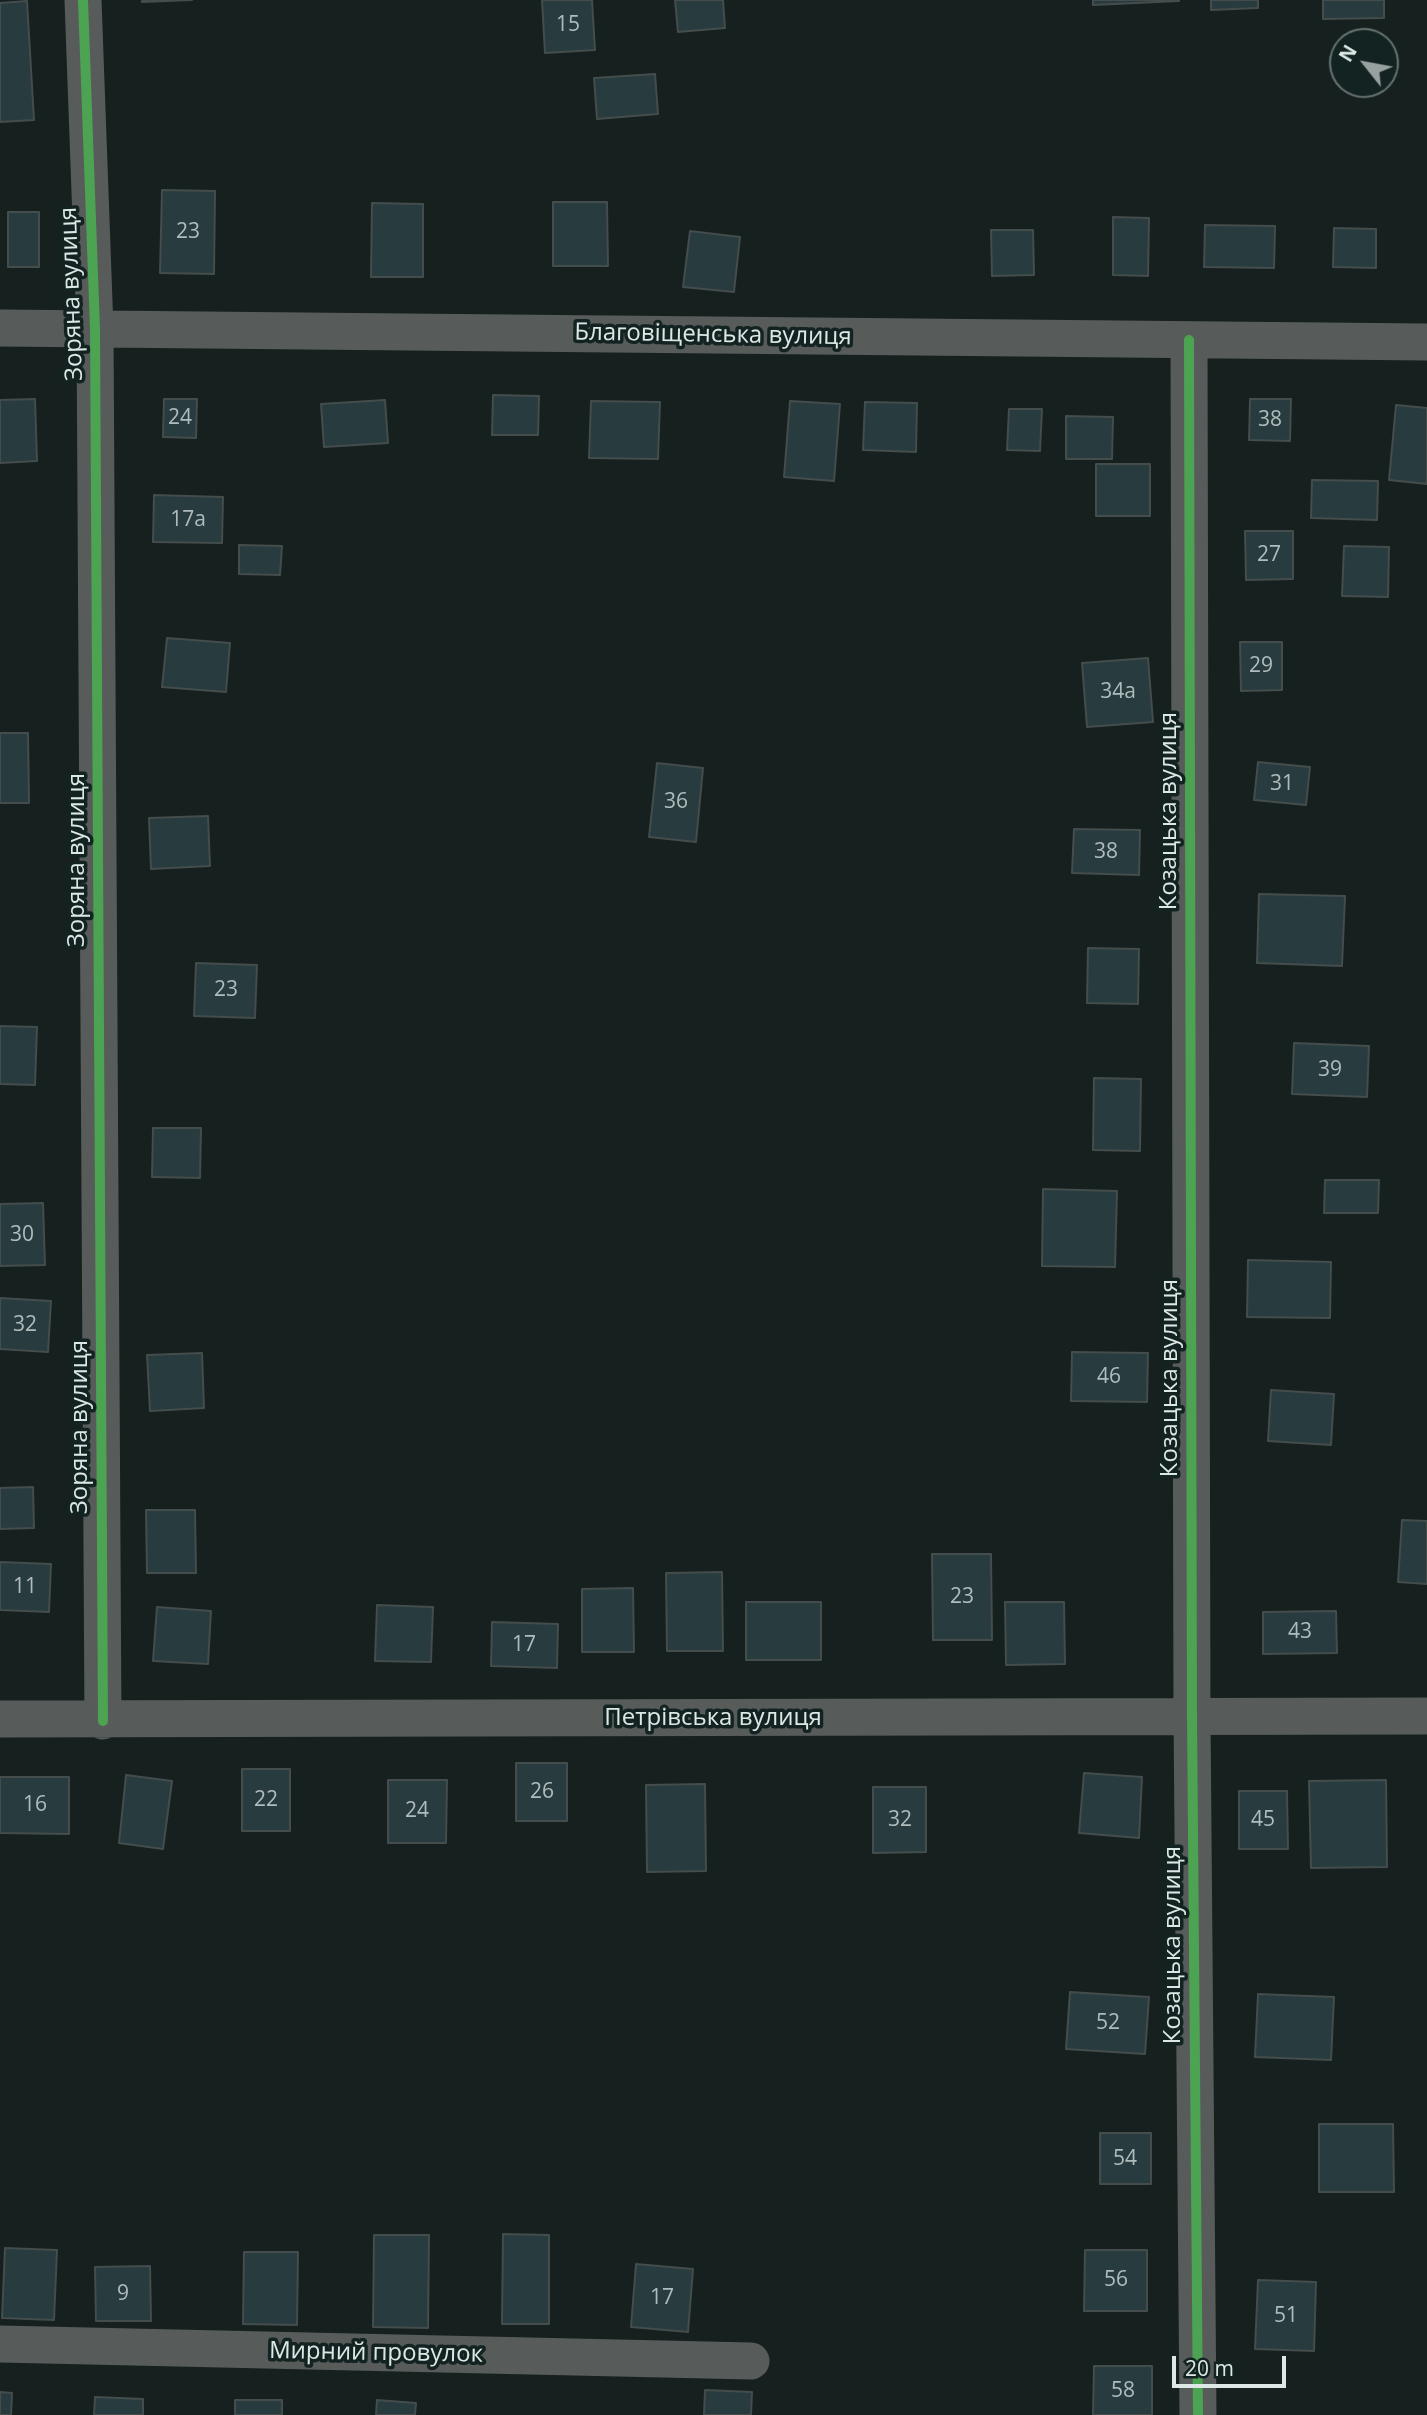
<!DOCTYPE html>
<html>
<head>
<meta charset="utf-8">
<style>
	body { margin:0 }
	#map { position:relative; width:1427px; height:2415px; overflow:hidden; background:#16201e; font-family:"Open Sans",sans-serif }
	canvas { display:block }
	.north { position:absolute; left:1329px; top:28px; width:70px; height:70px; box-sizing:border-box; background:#132321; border:2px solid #647170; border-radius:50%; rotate:301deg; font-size:19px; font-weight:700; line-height:28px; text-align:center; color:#dde7e6 }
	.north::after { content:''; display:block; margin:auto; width:24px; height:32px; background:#97a1a0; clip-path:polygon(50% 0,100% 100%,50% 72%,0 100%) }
	.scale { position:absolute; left:1172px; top:2356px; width:114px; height:32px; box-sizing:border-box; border:4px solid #dde7e6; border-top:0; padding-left:9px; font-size:21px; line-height:24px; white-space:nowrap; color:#dde7e6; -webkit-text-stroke:5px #132321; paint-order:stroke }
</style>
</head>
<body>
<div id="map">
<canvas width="1427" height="2415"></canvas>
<div class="north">N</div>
<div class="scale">20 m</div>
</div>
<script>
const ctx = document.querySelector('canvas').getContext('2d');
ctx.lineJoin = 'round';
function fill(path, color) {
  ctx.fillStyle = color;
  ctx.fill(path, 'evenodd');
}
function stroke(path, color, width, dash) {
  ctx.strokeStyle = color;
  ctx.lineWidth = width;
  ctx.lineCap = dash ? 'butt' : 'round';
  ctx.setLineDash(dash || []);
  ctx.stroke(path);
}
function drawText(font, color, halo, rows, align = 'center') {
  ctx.font = font + ' "Open Sans",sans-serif';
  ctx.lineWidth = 7;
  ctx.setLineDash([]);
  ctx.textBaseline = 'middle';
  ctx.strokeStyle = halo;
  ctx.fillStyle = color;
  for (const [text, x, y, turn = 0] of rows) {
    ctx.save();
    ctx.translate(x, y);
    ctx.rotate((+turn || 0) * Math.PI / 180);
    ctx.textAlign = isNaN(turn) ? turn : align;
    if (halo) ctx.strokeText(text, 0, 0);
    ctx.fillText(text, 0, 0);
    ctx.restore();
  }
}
const building = new Path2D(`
	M 142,0 L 192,0 L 142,2 Z
	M 542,0 L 592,0 L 595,50 L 545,53 Z
	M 675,0 L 723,0 L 725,28 L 678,32 Z
	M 1093,0 L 1179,0 L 1179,1 L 1093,5 Z
	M 1211,0 L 1258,0 L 1258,8 L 1211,10 Z
	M 1323,0 L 1384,0 L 1384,18 L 1323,19 Z
	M 27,1 L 34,120 L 0,122 L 0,3 Z
	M 655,74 L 658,114 L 597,119 L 594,78 Z
	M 162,190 L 215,191 L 214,274 L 160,273 Z
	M 553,202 L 607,202 L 608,266 L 553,266 Z
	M 372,203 L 423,204 L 423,277 L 371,277 Z
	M 8,212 L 39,212 L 39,267 L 8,267 Z
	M 1113,217 L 1149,218 L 1148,276 L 1113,275 Z
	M 1205,225 L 1275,226 L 1274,268 L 1204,267 Z
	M 1334,228 L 1376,229 L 1376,268 L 1333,267 Z
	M 991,230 L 1033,230 L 1034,275 L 992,276 Z
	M 690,231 L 740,237 L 734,292 L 683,287 Z
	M 493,395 L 539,396 L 538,435 L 492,435 Z
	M 35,399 L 37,461 L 0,463 L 0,400 Z
	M 164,399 L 197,399 L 196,438 L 163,437 Z
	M 1250,399 L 1291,399 L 1290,441 L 1249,440 Z
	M 385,400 L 388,443 L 324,447 L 321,404 Z
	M 591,401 L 660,402 L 658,459 L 589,458 Z
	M 790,401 L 840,404 L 834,481 L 784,477 Z
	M 865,402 L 917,403 L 916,452 L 863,450 Z
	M 1396,405 L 1427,408 L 1427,484 L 1389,480 Z
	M 1009,409 L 1042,409 L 1040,451 L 1007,450 Z
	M 1066,416 L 1113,417 L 1112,459 L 1066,459 Z
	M 1096,464 L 1150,464 L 1150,516 L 1096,516 Z
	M 1312,480 L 1378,481 L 1377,520 L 1311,518 Z
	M 154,495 L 223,497 L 222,543 L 153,542 Z
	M 1245,531 L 1293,531 L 1293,579 L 1246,580 Z
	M 239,545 L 282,546 L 280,575 L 239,574 Z
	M 1344,546 L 1389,547 L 1388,597 L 1342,596 Z
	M 167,638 L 230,643 L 226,692 L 162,687 Z
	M 1240,642 L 1282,642 L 1282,690 L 1241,691 Z
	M 1148,658 L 1153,722 L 1087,727 L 1082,663 Z
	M 0,733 L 28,733 L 29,803 L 0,803 Z
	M 1258,762 L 1310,767 L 1306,805 L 1254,800 Z
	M 657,763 L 703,768 L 696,842 L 649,837 Z
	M 208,816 L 210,866 L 151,869 L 149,818 Z
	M 1074,829 L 1140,830 L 1139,875 L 1072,873 Z
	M 1259,894 L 1345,896 L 1342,966 L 1257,963 Z
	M 1088,948 L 1139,949 L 1138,1004 L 1087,1003 Z
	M 196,963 L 257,965 L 255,1018 L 194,1016 Z
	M 0,1026 L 37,1027 L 35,1085 L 0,1084 Z
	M 1294,1043 L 1369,1046 L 1367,1097 L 1292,1094 Z
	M 1094,1078 L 1141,1079 L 1140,1151 L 1093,1150 Z
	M 153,1128 L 201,1128 L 200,1178 L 152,1177 Z
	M 1325,1180 L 1379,1180 L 1378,1213 L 1324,1213 Z
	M 1043,1189 L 1117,1191 L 1115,1267 L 1042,1266 Z
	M 43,1203 L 45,1265 L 0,1266 L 0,1204 Z
	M 1248,1260 L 1331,1262 L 1330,1318 L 1247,1317 Z
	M 0,1298 L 51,1301 L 48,1352 L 0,1349 Z
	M 1072,1352 L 1148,1353 L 1147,1402 L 1071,1401 Z
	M 202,1353 L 204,1408 L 150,1411 L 147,1355 Z
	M 1271,1390 L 1334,1394 L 1331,1445 L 1268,1441 Z
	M 33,1487 L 34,1528 L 0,1529 L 0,1488 Z
	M 146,1510 L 195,1510 L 196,1573 L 147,1573 Z
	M 1402,1520 L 1427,1521 L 1427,1584 L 1398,1582 Z
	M 932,1554 L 991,1554 L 992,1640 L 933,1640 Z
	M 0,1562 L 51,1564 L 49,1612 L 0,1610 Z
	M 722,1572 L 723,1651 L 667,1651 L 666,1573 Z
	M 633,1588 L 634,1652 L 582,1652 L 582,1589 Z
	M 746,1602 L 821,1602 L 821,1660 L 746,1660 Z
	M 1005,1602 L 1064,1602 L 1065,1664 L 1006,1665 Z
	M 377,1605 L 433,1607 L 431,1662 L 375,1661 Z
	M 157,1607 L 211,1611 L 208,1664 L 153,1661 Z
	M 1336,1611 L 1337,1653 L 1263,1654 L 1263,1612 Z
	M 492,1622 L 558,1624 L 557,1668 L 491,1666 Z
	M 516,1763 L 567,1763 L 567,1821 L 516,1821 Z
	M 242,1769 L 290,1769 L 290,1831 L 242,1831 Z
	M 1084,1773 L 1142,1777 L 1139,1838 L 1079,1833 Z
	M 126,1775 L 172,1781 L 163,1849 L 119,1843 Z
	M 0,1777 L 69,1777 L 69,1834 L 0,1833 Z
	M 388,1780 L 447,1780 L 446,1843 L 388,1843 Z
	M 1386,1780 L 1387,1867 L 1311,1868 L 1309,1781 Z
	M 705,1784 L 706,1871 L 647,1872 L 646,1785 Z
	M 873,1787 L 926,1787 L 926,1852 L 873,1853 Z
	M 1239,1791 L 1287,1791 L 1288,1849 L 1239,1849 Z
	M 1070,1992 L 1149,1997 L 1145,2054 L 1066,2049 Z
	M 1258,1994 L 1334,1997 L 1331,2060 L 1255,2057 Z
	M 1319,2124 L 1393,2124 L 1394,2192 L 1319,2192 Z
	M 1100,2133 L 1151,2133 L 1151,2184 L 1100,2184 Z
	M 503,2234 L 549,2235 L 549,2324 L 502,2324 Z
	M 374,2235 L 429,2235 L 428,2328 L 373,2327 Z
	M 5,2248 L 57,2250 L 54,2320 L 2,2318 Z
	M 1085,2250 L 1147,2250 L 1147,2311 L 1084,2311 Z
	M 244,2252 L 298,2252 L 297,2325 L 243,2324 Z
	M 636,2264 L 693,2269 L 688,2332 L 631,2327 Z
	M 150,2266 L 151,2321 L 96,2321 L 95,2267 Z
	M 1258,2280 L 1316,2282 L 1314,2351 L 1255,2349 Z
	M 1094,2366 L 1152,2366 L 1152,2415 L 1093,2415 Z
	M 705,2390 L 752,2392 L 751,2415 L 704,2415 Z
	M 0,2392 L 12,2393 L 11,2415 L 0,2415 Z
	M 95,2397 L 143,2399 L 143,2415 L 94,2415 Z
	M 235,2400 L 282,2400 L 282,2415 L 235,2415 Z
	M 377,2400 L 416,2403 L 415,2415 L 376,2415 Z`);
const minor = new Path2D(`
	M 83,0 L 95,329 L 103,1721
	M 0,328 L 1427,342
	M 1189,340 L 1192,1716 L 1198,2415
	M 0,1719 L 1427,1716
	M 0,2344 L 751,2361`);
const cycleway = new Path2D(`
	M 83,0 L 95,329 L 103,1721
	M 1189,340 L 1192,1716 L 1198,2415`);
const numberNames = [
	["15",568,25],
	["23",188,232],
	["24",180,418],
	["38",1270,420],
	["17а",188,520],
	["27",1269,555],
	["29",1261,666],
	["34а",1118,692],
	["31",1282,784],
	["36",676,802],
	["38",1106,852],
	["23",226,990],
	["39",1330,1070],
	["30",22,1235],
	["32",25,1325],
	["46",1109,1377],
	["11",25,1587],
	["23",962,1597],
	["43",1300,1632],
	["17",524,1645],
	["26",542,1792],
	["22",266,1800],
	["16",35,1805],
	["24",417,1811],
	["32",900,1820],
	["45",1263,1820],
	["52",1108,2023],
	["54",1125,2159],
	["56",1116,2280],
	["9",123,2294],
	["17",662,2298],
	["51",1286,2316],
	["58",1123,2391]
];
const streetNames = [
	["Зоряна вулиця",72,294,-92],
	["Благовіщенська вулиця",713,335,1],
	["Козацька вулиця",1169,811,-90],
	["Зоряна вулиця",77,860,-90],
	["Козацька вулиця",1170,1378,-90],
	["Зоряна вулиця",80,1427,-90],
	["Петрівська вулиця",713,1718],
	["Козацька вулиця",1173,1945,-90],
	["Мирний провулок",376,2353,1]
];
fill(building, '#283c3f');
stroke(building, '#444c4c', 2);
stroke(minor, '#575b5a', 37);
stroke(cycleway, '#4ca352', 10);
drawText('21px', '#b0bcbc', null, numberNames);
drawText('24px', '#dde7e6', '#132321', streetNames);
</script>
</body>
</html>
